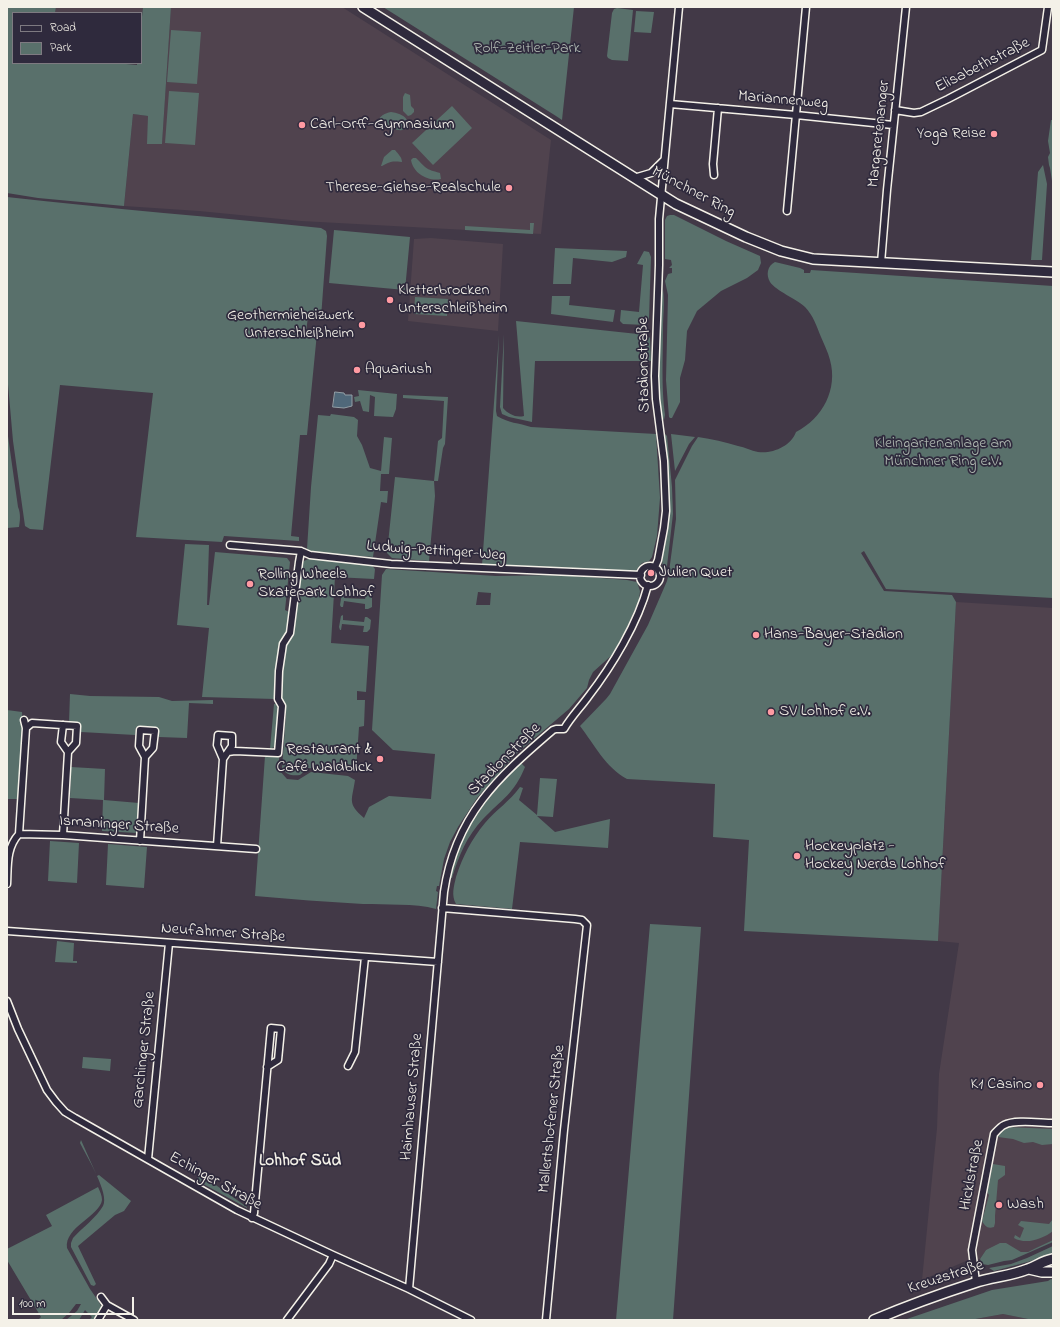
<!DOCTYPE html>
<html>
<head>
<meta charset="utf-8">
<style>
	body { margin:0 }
	#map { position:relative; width:1060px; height:1327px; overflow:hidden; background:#423947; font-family:"Indie Flower",sans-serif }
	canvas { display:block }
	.frame { position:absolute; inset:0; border:8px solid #f4f1e8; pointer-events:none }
	.legend { position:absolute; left:12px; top:12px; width:130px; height:52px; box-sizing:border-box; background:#2f2a3d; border:1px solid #7e7a81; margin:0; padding:5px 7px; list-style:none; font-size:12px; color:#f4f1e8 }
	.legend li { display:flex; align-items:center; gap:8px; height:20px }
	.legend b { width:20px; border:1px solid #7e7a81 }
	.scale { position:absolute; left:12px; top:1297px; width:122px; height:18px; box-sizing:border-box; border:2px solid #f4f1e8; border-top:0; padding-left:5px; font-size:12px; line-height:14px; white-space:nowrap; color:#f4f1e8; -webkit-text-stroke:3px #2f2a3d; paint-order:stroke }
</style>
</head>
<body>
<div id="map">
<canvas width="1060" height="1327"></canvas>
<div class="frame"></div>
<ul class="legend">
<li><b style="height:5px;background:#2f2a3d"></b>Road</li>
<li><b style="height:11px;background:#59706b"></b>Park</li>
</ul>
<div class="scale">100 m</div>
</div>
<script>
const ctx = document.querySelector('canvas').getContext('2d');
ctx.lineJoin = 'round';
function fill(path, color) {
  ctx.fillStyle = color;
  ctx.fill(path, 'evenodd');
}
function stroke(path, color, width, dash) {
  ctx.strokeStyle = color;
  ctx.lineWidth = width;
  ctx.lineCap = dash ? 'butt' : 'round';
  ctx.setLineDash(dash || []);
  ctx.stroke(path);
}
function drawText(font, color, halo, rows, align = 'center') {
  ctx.font = font + ' "Indie Flower",sans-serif';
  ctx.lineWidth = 3.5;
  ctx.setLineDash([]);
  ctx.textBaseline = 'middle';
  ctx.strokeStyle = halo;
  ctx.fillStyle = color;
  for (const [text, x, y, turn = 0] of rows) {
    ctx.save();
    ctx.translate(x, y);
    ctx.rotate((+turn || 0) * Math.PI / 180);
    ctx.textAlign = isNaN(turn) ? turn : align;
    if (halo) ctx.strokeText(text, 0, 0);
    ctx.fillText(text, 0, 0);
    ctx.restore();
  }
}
const built = new Path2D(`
	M 56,7 L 143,7 L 141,26 L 141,13 L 55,13 Z
	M 171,7 L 342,7 L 551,140 L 541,234 L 301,221 L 199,211 L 124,206 L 133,114 L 148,116 L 148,144 L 162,144 Z
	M 431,238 L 503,244 L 498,331 L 408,321 L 414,239 Z
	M 956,602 L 1053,608 L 1053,1240 L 1028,1252 L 1021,1252 L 1014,1249 L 986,1250 L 980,1259 L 966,1261 L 922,1280 L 937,1128 L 939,1074 L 959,943 L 938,941 Z
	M 1003,1314 L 1033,1320 L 970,1320 Z`);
const green = new Path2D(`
	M 7,7 L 56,7 L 55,13 L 13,13 L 13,63 L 115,63 L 137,65 L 137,63 L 141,63 L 141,26 L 143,7 L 171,7 L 162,144 L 147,144 L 148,116 L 133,114 L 124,206 L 38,198 L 7,193 Z
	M 383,7 L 574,7 L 562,120 L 556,116 Z
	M 617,8 L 633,10 L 628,61 L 612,60 L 608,58 L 607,56 L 612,13 L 614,9 Z
	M 636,11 L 654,12 L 651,33 L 634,32 Z
	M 171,30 L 201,32 L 197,84 L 167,82 Z
	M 169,91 L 199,93 L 195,145 L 165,143 Z
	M 405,93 L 410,95 L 411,106 L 414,109 L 414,112 L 411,115 L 408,116 L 403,111 L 403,97 Z
	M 452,106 L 472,128 L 433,165 L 412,143 Z
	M 391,112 C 398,113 410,116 407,126 C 406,129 405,129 402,130 C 399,131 396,129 393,129 C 389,128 385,129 381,126 C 374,118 385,113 391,112 Z
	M 1051,120 L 1053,120 L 1053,181 L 1052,181 L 1050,168 L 1049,165 L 1048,157 L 1050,153 L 1048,141 Z
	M 392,150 L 395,150 C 398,154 402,157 402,162 C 391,161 392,161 382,166 L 381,166 L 384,157 Z
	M 413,158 L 416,158 C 426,168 425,169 440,173 L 441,179 C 428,182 413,173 411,160 Z
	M 1043,165 L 1047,184 L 1042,260 L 1031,260 L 1038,172 Z
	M 7,197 C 111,209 216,217 321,228 L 326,231 L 327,236 L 321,318 L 308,317 L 306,332 L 317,333 L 307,435 L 300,435 L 291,536 L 299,537 L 299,541 L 224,536 L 222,542 L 136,537 L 153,393 L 60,385 L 43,530 L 30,529 L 25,526 L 13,441 L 7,373 Z
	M 670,215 L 674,215 L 726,241 L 760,256 L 761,263 L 758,270 L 747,278 L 721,291 L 697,311 L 687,331 L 685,360 L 680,378 L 680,402 L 672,418 L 670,418 L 669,417 L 666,380 L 668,295 L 665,281 L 668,274 L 672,273 L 672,268 L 669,268 L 672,265 L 671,260 L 665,259 L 665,220 L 667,216 Z
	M 530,223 L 534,223 L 533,234 L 465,230 L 465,226 L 530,230 Z
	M 334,230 L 410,237 L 405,290 L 329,283 Z
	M 555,248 L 627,251 L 626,257 L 612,262 L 573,258 L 571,284 L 553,284 Z
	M 644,251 L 649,252 L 651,257 L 649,319 L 646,325 L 623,324 L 620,321 L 621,310 L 639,312 L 643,265 L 637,264 Z
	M 775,262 L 800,268 L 804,270 L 804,273 L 810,273 L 811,270 L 1053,286 L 1053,598 L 886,589 L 864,551 L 861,553 L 884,591 L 952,595 L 956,602 L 938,941 L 744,931 L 749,840 L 713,837 L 715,784 L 627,779 C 606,768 594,744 580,726 L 606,699 L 610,694 L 648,625 L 667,581 L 669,572 L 676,519 L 675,480 L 692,446 L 698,437 C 712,439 725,442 738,446 C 745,447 751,451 758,452 C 773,454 791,446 796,432 C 823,418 838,389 830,360 C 828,352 824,344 821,337 C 817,327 813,315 805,307 C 797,299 776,291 770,282 C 766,275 767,266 775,262 Z
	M 663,289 C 665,305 663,314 663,329 C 663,357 661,387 665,415 L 664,420 C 654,405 658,309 663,289 Z
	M 552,296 L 570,296 L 569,305 L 615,310 L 613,322 L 551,314 Z
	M 415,297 L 448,299 L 447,316 L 414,314 Z
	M 516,321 L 647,335 L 650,338 L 651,361 L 535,361 L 532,422 L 509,417 L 502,414 L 500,407 L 504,334 L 503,408 C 508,414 516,418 524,416 Z
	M 499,335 L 496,411 L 497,416 C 508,423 519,423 531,427 L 656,434 L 660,498 L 657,536 L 652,557 L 649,561 L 642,563 L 634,573 L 482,565 Z
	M 358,390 L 397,394 L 396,409 L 393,417 L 374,416 L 375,397 L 370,395 L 369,412 L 363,411 L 360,401 L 355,402 L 354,397 L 359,396 Z
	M 403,395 L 448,397 L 445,444 L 443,448 L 438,481 L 434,481 L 435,496 L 429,561 L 392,558 L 387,553 L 395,477 L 434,481 L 438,441 L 442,438 L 444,401 L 403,398 Z
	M 331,414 L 354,417 L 358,420 L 357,436 L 362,445 L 370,468 L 381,471 L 384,437 L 392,438 L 389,474 L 381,474 L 380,491 L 388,491 L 387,503 L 381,502 L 373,557 L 311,552 L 307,549 L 311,487 L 318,415 L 330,416 Z
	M 7,429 L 18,507 C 21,514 20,521 19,527 L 7,528 Z
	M 665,434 L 667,436 L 672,487 L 673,514 L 667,566 L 664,576 C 659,557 667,537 668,518 C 671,490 667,462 664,435 Z
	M 671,434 L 695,437 L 689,444 L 675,471 Z
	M 185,544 L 209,545 L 207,605 L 209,605 L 215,552 L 287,558 L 290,562 L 285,610 L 289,612 L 286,634 L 279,645 L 275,699 L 202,697 L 209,628 L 177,625 Z
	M 310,558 L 370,563 L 375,569 L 374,579 L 335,577 L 331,643 L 369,646 L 366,692 L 357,691 L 357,700 L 365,700 L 364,726 L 359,727 L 356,771 L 308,768 L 300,775 C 292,776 286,775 282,768 L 286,713 L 281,696 L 285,648 L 294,634 L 301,565 L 304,561 Z
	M 386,569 L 496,576 L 562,575 L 627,580 L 637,582 L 640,591 L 639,600 L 624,634 L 612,655 L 593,672 L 589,680 L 587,688 L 569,709 L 516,754 L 477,798 L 458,827 L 450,842 L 444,859 L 439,886 L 437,886 L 436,891 L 438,892 L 436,909 C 415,903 385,905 363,904 C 327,902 291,899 255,896 L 265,756 L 279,757 L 279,770 L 287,779 L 298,780 L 311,772 L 348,776 L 355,780 C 352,801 347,803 364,818 L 369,807 L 389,796 L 431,799 L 435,754 L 393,750 L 372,730 L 382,575 ZM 478,592 L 491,593 L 490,605 L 476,605 Z
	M 342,593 L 344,593 L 344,598 L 365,599 L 366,594 L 368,594 L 372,598 L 372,607 L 368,609 L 365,609 L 365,604 L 344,601 L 343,607 L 341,607 L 340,605 Z
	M 343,615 L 343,620 L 364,622 L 365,617 L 367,617 L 371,620 L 370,629 L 367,632 L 363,632 L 364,626 L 342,624 L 341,630 L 340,630 L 339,627 L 341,616 Z
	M 70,694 L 90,696 L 159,697 L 172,701 L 213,700 L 213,704 L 189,703 L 187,738 L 159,737 L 159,729 L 136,727 L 135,735 L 81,732 L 81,724 L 69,723 Z
	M 274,704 L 276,704 L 279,711 L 279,719 L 277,722 L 275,736 L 277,739 L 276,746 L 270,749 Z
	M 7,710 L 22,712 L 23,730 L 18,799 L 7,799 Z
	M 521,763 L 525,767 C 514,794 502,799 483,819 C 467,836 459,855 452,878 L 450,878 C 452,868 454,857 458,848 C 473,813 495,790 521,763 Z
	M 71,767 L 105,769 L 104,800 L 139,803 L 137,833 L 102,831 L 103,800 L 70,798 Z
	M 540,778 L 557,779 L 553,817 L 537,816 L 555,832 L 610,819 L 608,848 L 520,842 L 512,909 L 456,904 C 451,895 454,886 456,877 C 463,856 471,840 485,823 C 496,810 510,801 520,787 L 523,788 L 519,800 L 537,815 Z
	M 50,841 L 79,843 L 77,883 L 48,881 Z
	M 108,844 L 147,847 L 144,888 L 106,885 Z
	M 650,924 L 701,927 L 673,1320 L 616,1320 Z
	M 57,941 L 74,943 L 73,961 L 77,961 L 77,963 L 55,962 Z
	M 83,1057 L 111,1059 L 110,1071 L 82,1068 Z
	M 1007,1127 L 1053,1129 L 1053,1144 L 1042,1145 L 1033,1142 L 1024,1143 L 1013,1139 L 998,1137 L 1002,1131 Z
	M 81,1140 L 97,1176 L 99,1175 L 131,1201 L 124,1211 L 115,1215 L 78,1246 L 96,1284 L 94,1286 L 91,1285 L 71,1247 L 71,1243 L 73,1238 C 82,1228 97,1217 103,1206 C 110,1194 86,1155 80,1143 Z
	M 993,1164 L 1005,1166 L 1005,1175 L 998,1180 L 995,1216 L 995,1223 L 994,1227 C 987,1229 985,1226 982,1221 L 989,1195 L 987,1192 Z
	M 200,1174 L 247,1207 L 247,1208 L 196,1180 Z
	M 98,1187 C 100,1191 102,1196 102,1200 C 100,1216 64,1227 67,1248 L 90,1289 L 99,1302 L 103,1310 L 96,1320 L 89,1320 L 92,1317 L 85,1310 L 79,1320 L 66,1320 L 77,1311 L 81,1304 L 76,1304 L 69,1313 L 61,1320 L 38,1320 L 41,1317 L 7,1260 L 7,1249 L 52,1226 L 46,1215 Z
	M 1053,1219 L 1053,1231 C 1043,1239 1026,1245 1014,1238 L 1015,1235 L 1020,1238 L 1024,1228 L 1018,1225 L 1021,1221 L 1049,1224 Z
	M 1053,1240 L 1053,1242 L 1012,1260 L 1004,1261 L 988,1265 L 982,1264 L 980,1259 L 986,1250 L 1000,1243 L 1006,1243 L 1021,1252 L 1028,1252 L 1036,1248 Z
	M 1053,1246 L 1053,1252 L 1046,1257 L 994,1271 L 989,1268 L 1011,1264 L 1027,1258 Z
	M 1051,1279 L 1053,1280 L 1053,1314 L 1052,1320 L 1033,1320 L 1003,1314 L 970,1320 L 904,1320 L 992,1290 L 1048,1281 Z`);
const water = new Path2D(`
	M 335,392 L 344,393 L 345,395 L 352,395 L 352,406 L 344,408 L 333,407 Z`);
const minor = new Path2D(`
	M 670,104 L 796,115 L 893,125
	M 895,110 L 914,113 L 921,112 L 948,99 L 1042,50 L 1048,7
	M 714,175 L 713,164 L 718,108
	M 634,178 L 651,173 L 664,160
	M 787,211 L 806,7
	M 881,263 L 887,190 L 906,7
	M 230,545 L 301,551 L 310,555 L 391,564 L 641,575
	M640 576a10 10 0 1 1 20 0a10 10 0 1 1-20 0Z
	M 655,567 L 658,560 L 664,528 L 666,511 L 664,461 L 656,399 L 655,376 L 659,265 L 659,219 L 679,7
	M 63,725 L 61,742 L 68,752
	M 26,728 L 32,723 L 77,726 L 76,743 L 68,752 L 63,835
	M 228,752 L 235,751 L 278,753 L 282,706 L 278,699 L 279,671 L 283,644 L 290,633 L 299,562 L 301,551
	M 19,834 L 63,835 L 256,849
	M 140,841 L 145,757 L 153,748 L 155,731 L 140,730 L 139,746 L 145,757
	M 217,846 L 223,759 L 232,746 L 232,736 L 218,735 L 217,745 L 223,759
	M 7,884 C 8,866 6,848 19,834 L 26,728 L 24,720
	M 442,908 L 575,919 L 582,920 L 587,925 L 564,1130 L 546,1320
	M 7,931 L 438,962
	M 7,1001 L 18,1029 L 47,1090 L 56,1102 L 65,1112 L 75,1118 L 237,1210 L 333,1255 L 409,1289 L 471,1320
	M 348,1066 L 355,1052 L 365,957
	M 148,1159 L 169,943
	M 252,1218 L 254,1213 C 260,1151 265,1090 271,1028 L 281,1029 L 278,1060 L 267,1067
	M 976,1282 L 972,1250 L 994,1134 C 997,1131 1000,1127 1004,1125 C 1015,1119 1040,1123 1053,1123
	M 409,1289 L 444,892 C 455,816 498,777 553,730 L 556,729 L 564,729 C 571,717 580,708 588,697 C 612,666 638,623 648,585
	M 101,1297 L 107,1305 L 134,1320
	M 98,1320 L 107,1305
	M 287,1320 L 329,1264 L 333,1255`);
const secondary = new Path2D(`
	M 363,7 L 676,204 L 746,237 L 781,251 L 813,259 L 1053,272
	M 1029,1269 L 1042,1272 L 1053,1272
	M 874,1320 C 907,1306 940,1294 974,1283 C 992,1277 1011,1276 1028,1269 C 1037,1266 1042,1261 1053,1259`);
const markers = [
	[302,125,4,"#ff9aa2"],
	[994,134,4,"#ff9aa2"],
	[509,188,4,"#ff9aa2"],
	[390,300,4,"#ff9aa2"],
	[362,325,4,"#ff9aa2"],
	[357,370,4,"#ff9aa2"],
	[651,573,4,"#ff9aa2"],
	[250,584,4,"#ff9aa2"],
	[756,635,4,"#ff9aa2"],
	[771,712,4,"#ff9aa2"],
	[380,759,4,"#ff9aa2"],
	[797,856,4,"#ff9aa2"],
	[1040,1085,4,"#ff9aa2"],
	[999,1205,4,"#ff9aa2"]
];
const parkNames = [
	["Rolf-Zeitler-Park",527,49],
	["Kleingartenanlage am",943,444],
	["Münchner Ring e.V.",943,462]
];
const streetNames = [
	["Elisabethstraße",983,66,-27],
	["Mariannenweg",783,101,5],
	["Margaretenanger",880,134,-84],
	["Münchner Ring",693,193,28],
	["Stadionstraße",645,365,-91],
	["Ludwig-Pettinger-Weg",436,552,4],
	["Stadionstraße",505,760,-45],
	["Ismaninger Straße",119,826,4],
	["Neufahrner Straße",223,934,4],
	["Garchinger Straße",145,1050,-84],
	["Haimhauser Straße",413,1097,-85],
	["Mallertshofener Straße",553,1119,-84],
	["Hicklstraße",973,1175,-79],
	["Echinger Straße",215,1182,29],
	["Kreuzstraße",946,1278,-18]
];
const poiNames = [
	["Carl-Orff-Gymnasium",310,125],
	["Yoga Reise",986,134,"right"],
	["Therese-Giehse-Realschule",501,188,"right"],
	["Kletterbrocken",398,291],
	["Unterschleißheim",398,309],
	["Geothermieheizwerk",354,316,"right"],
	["Unterschleißheim",354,334,"right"],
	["Aquariush",365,370],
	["Julien Quet",659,573],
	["Rolling Wheels",258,575],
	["Skatepark Lohhof",258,593],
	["Hans-Bayer-Stadion",764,635],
	["SV Lohhof e.V.",779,712],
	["Restaurant &",372,750,"right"],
	["Café Waldblick",372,768,"right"],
	["Hockeyplatz -",805,847],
	["Hockey Nerds Lohhof",805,865],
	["K1 Casino",1032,1085,"right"],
	["Wash",1007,1205]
];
const neighbourhoodNames = [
	["Lohhof Süd",300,1162]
];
fill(built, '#50434e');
fill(green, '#59706b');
fill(water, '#50687a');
stroke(water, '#929fa6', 1);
stroke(minor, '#f4f1e8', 9);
stroke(secondary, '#f4f1e8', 12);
stroke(minor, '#2f2a3d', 6);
stroke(secondary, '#2f2a3d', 9);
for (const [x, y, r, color] of markers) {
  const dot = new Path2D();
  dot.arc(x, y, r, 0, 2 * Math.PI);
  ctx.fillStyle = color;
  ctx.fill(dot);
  stroke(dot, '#2f2a3d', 1.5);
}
drawText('16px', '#aeb7b0', '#2f2a3d', parkNames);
drawText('16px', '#f4f1e8', '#2f2a3d', streetNames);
drawText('16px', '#f4f1e8', '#2f2a3d', poiNames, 'left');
drawText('bold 17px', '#f4f1e8', '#2f2a3d', neighbourhoodNames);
</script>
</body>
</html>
